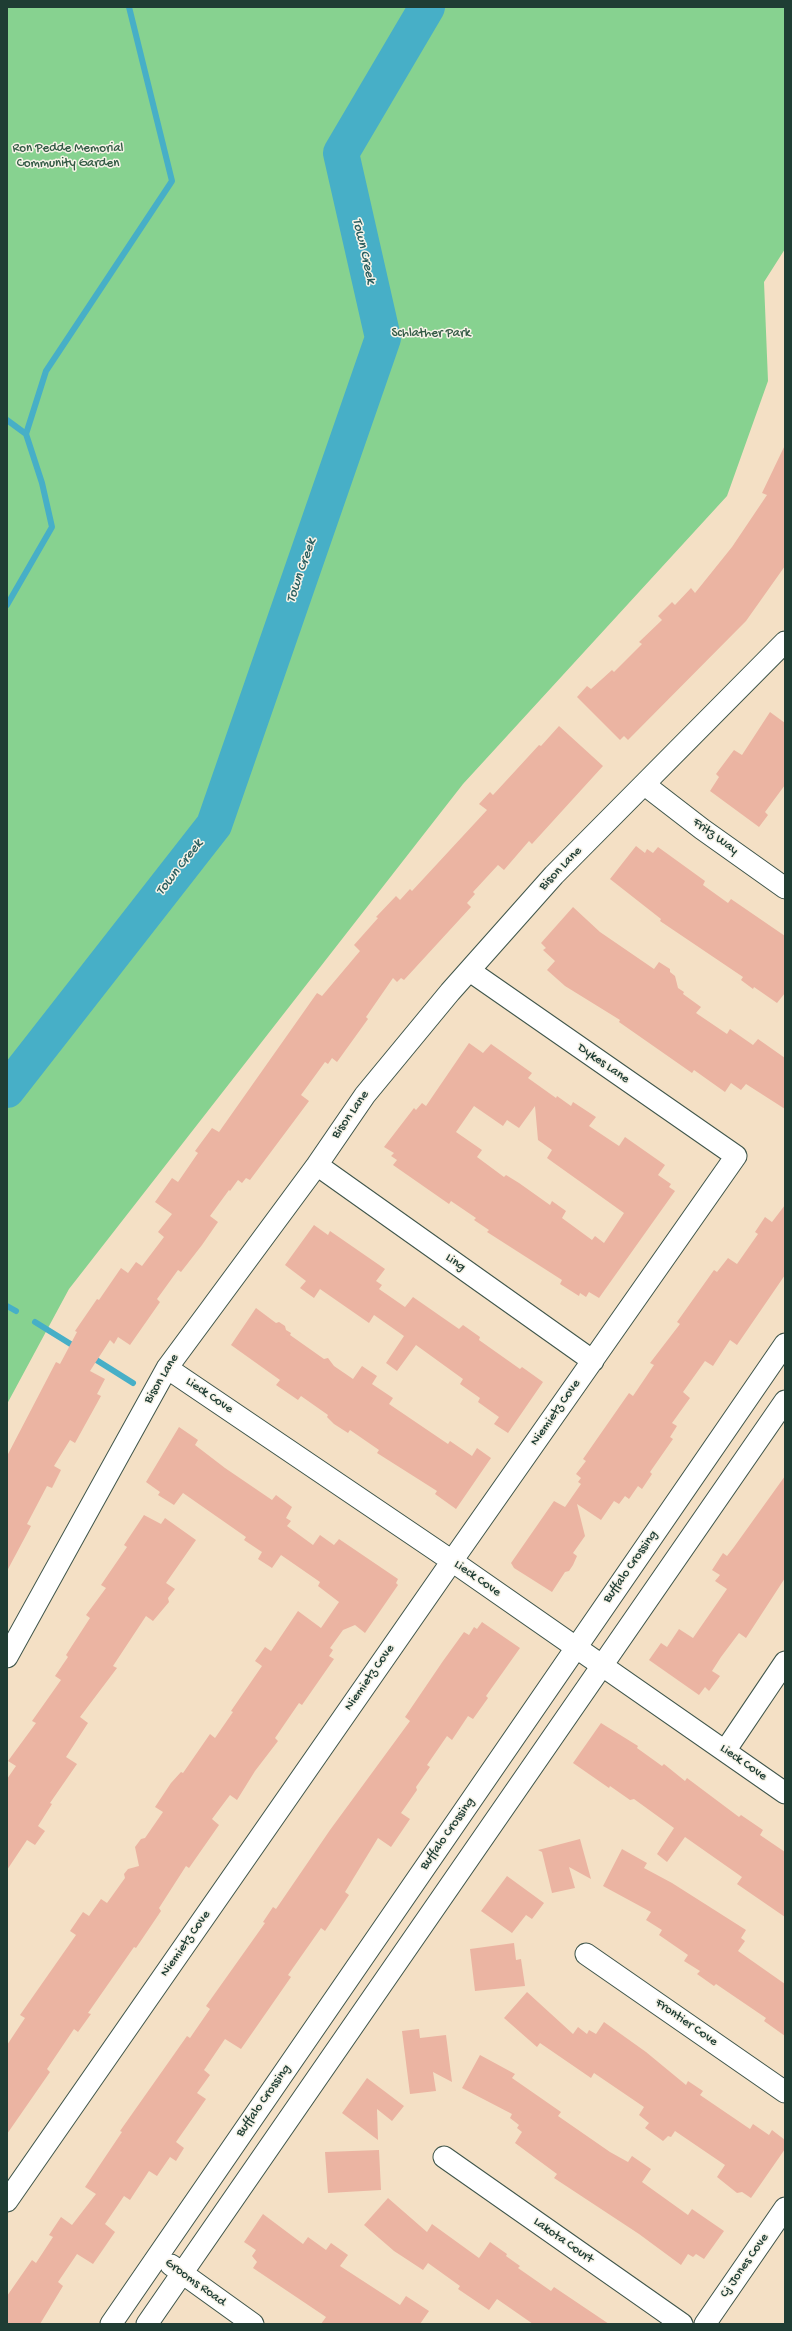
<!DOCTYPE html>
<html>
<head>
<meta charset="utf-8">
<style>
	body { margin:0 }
	#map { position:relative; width:792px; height:2331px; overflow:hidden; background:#f4e0c5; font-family:"Gochi Hand",sans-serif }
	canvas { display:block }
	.frame { position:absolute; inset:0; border:8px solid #1f3d34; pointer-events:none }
</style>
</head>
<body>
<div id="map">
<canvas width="792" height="2331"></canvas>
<div class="frame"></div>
</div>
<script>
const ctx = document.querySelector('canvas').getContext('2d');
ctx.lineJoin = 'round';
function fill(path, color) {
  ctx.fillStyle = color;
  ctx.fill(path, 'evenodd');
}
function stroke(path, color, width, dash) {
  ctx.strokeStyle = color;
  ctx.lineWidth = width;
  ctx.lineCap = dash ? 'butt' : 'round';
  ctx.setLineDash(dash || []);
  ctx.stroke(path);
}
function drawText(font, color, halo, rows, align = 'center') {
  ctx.font = font + ' "Gochi Hand",sans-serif';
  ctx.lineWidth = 3;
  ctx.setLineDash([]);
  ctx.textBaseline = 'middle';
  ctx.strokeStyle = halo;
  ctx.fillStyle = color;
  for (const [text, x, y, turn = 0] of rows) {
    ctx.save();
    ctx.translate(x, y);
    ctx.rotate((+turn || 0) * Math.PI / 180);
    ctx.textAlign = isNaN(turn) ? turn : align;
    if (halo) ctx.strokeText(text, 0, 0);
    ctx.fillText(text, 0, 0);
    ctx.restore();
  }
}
const green = new Path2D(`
	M 7,7 L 785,7 L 785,249 L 764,282 L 768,381 L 727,496 L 463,784 L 69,1289 L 7,1404 Z`);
const stream = new Path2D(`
	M 7,420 L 26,434
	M 7,605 L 52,527 L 42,483 L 26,434 L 46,371 L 172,181 L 129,7
	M 7,1306 L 16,1311
	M 35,1322 L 77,1348
	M 90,1356 L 133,1383`);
const river = new Path2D(`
	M 7,1090 L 214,825 L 383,338 L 341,153 L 427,7`);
const building = new Path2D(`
	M 785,445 L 785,566 L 746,621 L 628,740 L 624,736 L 620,740 L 577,697 L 587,686 L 591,689 L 612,670 L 614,672 L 642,644 L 639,642 L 662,620 L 658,616 L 672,602 L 675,605 L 691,588 L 695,593 L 732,547 L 767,495 L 762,493 Z
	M 770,712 L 785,723 L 785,785 L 765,812 L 768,815 L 759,827 L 710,791 L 719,777 L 716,774 L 734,750 L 742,755 Z
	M 559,726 L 603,766 L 532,844 L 529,841 L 504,870 L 498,865 L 473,892 L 475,894 L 467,903 L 471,907 L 404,980 L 401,978 L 397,982 L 393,978 L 366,1017 L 368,1019 L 337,1062 L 332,1058 L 328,1064 L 325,1062 L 301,1095 L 309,1101 L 250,1180 L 246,1178 L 242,1183 L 238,1180 L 230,1191 L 229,1190 L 210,1216 L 218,1222 L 202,1245 L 181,1272 L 178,1270 L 157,1299 L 160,1302 L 130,1345 L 118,1337 L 114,1344 L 110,1340 L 90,1371 L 105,1379 L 97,1394 L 101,1396 L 75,1443 L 70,1440 L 54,1466 L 61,1470 L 52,1488 L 47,1486 L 27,1524 L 31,1526 L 7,1571 L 7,1456 L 56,1362 L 60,1364 L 77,1332 L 75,1331 L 97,1299 L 99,1300 L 121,1268 L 128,1273 L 136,1262 L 142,1266 L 164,1237 L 158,1232 L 172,1214 L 155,1202 L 172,1178 L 178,1182 L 198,1153 L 195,1151 L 212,1128 L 219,1132 L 317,993 L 322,996 L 360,951 L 354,945 L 378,918 L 376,917 L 396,896 L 400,900 L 410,889 L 412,891 L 487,810 L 479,804 L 490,792 L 493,795 L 539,745 L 541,746 Z
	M 636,846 L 645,853 L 647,849 L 653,853 L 658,847 L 705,881 L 703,885 L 728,903 L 731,899 L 785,936 L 785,993 L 777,1003 L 754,987 L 753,989 L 741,980 L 743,977 L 660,921 L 661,919 L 610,879 Z
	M 573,907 L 600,932 L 654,969 L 659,962 L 670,969 L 670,972 L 675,976 L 678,988 L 684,992 L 683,994 L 701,1007 L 696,1013 L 727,1034 L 730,1029 L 753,1045 L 758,1039 L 785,1058 L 785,1109 L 746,1084 L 741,1090 L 731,1083 L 725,1092 L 694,1070 L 692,1073 L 619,1022 L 620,1020 L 565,986 L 547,970 L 555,961 L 543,950 L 546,948 L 541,943 Z
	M 469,1043 L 483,1053 L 491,1044 L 532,1073 L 528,1078 L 556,1098 L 557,1096 L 571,1106 L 573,1102 L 596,1117 L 589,1126 L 619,1146 L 625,1137 L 665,1165 L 658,1175 L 671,1184 L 669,1187 L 675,1191 L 599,1298 L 589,1292 L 586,1297 L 580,1293 L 579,1296 L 560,1284 L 562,1280 L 487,1232 L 489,1230 L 474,1220 L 476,1218 L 451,1201 L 449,1204 L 393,1165 L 397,1160 L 391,1156 L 394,1153 L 384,1147 L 414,1108 L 416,1110 L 422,1103 L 426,1106 ZM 474,1106 L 503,1126 L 507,1120 L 519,1128 L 535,1106 L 538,1140 L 552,1150 L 547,1158 L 624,1213 L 604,1243 L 595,1236 L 592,1240 L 562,1218 L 566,1211 L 552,1201 L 550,1205 L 519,1183 L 506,1175 L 504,1177 L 477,1157 L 482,1150 L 456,1132 Z
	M 785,1205 L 785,1275 L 737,1345 L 730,1340 L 713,1366 L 705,1361 L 683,1392 L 690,1398 L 672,1423 L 677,1426 L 670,1437 L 673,1439 L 650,1472 L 652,1474 L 642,1489 L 638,1486 L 629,1499 L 625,1496 L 619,1504 L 614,1501 L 601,1520 L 577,1504 L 585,1536 L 573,1553 L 577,1556 L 573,1565 L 569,1571 L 565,1572 L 552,1592 L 514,1568 L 511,1563 L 554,1501 L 565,1507 L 581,1484 L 578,1482 L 581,1478 L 576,1474 L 586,1461 L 583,1459 L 629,1393 L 633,1396 L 654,1365 L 650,1363 L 680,1324 L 677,1322 L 714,1270 L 717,1272 L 728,1258 L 737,1264 L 758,1234 L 755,1232 L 765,1217 L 772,1222 Z
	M 314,1225 L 328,1235 L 330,1231 L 385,1269 L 376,1281 L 382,1285 L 379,1289 L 405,1307 L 413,1297 L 459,1329 L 463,1325 L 480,1337 L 479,1340 L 520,1369 L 522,1367 L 543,1382 L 508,1433 L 494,1424 L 499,1417 L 478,1402 L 480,1398 L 460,1384 L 463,1379 L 416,1345 L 397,1371 L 386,1363 L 404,1336 L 374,1315 L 369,1323 L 320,1289 L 314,1298 L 300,1288 L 306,1281 L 285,1265 Z
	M 256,1308 L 276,1323 L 279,1322 L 285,1326 L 286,1330 L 291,1333 L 290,1335 L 324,1359 L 328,1358 L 334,1366 L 353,1379 L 362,1366 L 377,1376 L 372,1384 L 393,1398 L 389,1404 L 448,1444 L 450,1441 L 472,1456 L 477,1448 L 491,1458 L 456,1509 L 435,1494 L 437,1491 L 377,1453 L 379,1450 L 350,1430 L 348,1433 L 334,1424 L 327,1417 L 328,1415 L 301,1396 L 298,1400 L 276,1385 L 280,1380 L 231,1345 Z
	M 179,1427 L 198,1440 L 195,1445 L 225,1468 L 272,1500 L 276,1495 L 292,1507 L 286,1518 L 291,1521 L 287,1526 L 313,1545 L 320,1535 L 334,1545 L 339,1539 L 398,1579 L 396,1583 L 398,1585 L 365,1633 L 355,1625 L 343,1630 L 330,1648 L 333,1650 L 329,1656 L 334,1659 L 302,1705 L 299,1703 L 275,1738 L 278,1741 L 255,1771 L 237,1800 L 230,1795 L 212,1819 L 219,1825 L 189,1868 L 186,1866 L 159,1908 L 161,1911 L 136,1948 L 134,1947 L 88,2013 L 91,2014 L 78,2032 L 74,2029 L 47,2069 L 50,2072 L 7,2134 L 7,2045 L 25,2018 L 20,2015 L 76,1935 L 70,1931 L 83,1912 L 89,1916 L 101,1899 L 107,1903 L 125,1878 L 124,1874 L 128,1869 L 139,1866 L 135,1847 L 141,1839 L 145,1838 L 163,1812 L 155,1807 L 171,1783 L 181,1772 L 183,1773 L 210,1734 L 215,1738 L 233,1712 L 231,1711 L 262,1666 L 255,1661 L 265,1647 L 271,1651 L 298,1611 L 321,1628 L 339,1602 L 318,1586 L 320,1582 L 281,1555 L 272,1568 L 258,1559 L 262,1552 L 244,1540 L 246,1537 L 183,1493 L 174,1505 L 158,1495 L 160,1492 L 146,1482 Z
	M 785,1476 L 785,1578 L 746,1638 L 739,1633 L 721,1657 L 712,1671 L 720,1676 L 709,1691 L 705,1687 L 699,1695 L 649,1660 L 661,1643 L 667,1647 L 679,1629 L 693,1638 L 727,1589 L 715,1581 L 720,1575 L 712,1570 L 723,1553 L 727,1556 L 734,1547 Z
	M 144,1515 L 161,1524 L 165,1518 L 196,1540 L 166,1583 L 175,1589 L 168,1598 L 169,1602 L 153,1621 L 146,1616 L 113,1666 L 117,1668 L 80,1717 L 88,1723 L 66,1757 L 77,1764 L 50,1803 L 52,1804 L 38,1826 L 45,1831 L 35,1845 L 27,1840 L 7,1870 L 7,1779 L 16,1766 L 8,1761 L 36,1723 L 32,1721 L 61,1680 L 55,1676 L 68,1657 L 66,1655 L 90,1618 L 86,1615 L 106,1588 L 101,1585 L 127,1547 L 124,1545 Z
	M 482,1622 L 520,1648 L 486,1696 L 488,1698 L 473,1719 L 468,1716 L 452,1740 L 447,1736 L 427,1765 L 430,1767 L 416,1787 L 417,1790 L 401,1813 L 410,1819 L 391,1847 L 378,1838 L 345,1892 L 349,1895 L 325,1931 L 321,1928 L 288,1975 L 291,1977 L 241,2049 L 225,2039 L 204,2070 L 210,2075 L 197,2093 L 206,2099 L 176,2142 L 184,2148 L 176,2161 L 170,2157 L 157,2176 L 149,2171 L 130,2200 L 124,2196 L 105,2224 L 115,2232 L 93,2264 L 77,2254 L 58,2282 L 63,2286 L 40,2324 L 7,2324 L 7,2296 L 32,2260 L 36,2263 L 53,2237 L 49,2235 L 61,2217 L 72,2225 L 96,2194 L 85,2187 L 122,2132 L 120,2131 L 187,2036 L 190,2038 L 210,2009 L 206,2006 L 265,1923 L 263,1922 L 273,1907 L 276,1909 L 330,1830 L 410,1721 L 405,1717 L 443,1661 L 464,1632 L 469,1635 L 474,1627 L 477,1629 Z
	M 601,1723 L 638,1746 L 637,1748 L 662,1766 L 664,1764 L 685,1781 L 687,1778 L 739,1817 L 741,1815 L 763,1830 L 760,1835 L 785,1852 L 785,1917 L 737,1884 L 742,1877 L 685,1837 L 667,1862 L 657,1854 L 674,1828 L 634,1799 L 630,1800 L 610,1786 L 609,1788 L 573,1763 Z
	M 580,1839 L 591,1879 L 569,1867 L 575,1888 L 552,1893 L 542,1852 L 538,1850 Z
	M 622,1849 L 647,1863 L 644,1868 L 672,1883 L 746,1930 L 741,1938 L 745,1941 L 738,1951 L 785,1984 L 785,2036 L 764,2021 L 766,2018 L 716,1984 L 714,1986 L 697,1974 L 700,1971 L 684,1961 L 688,1955 L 659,1935 L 662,1930 L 646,1920 L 651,1912 L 603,1886 Z
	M 507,1876 L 544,1903 L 532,1919 L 526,1915 L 512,1933 L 481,1911 Z
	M 514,1943 L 516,1960 L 521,1959 L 525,1986 L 475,1991 L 470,1949 Z
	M 527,1992 L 573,2034 L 578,2027 L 587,2034 L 589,2030 L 596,2034 L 604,2022 L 646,2052 L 686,2085 L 688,2081 L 703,2091 L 700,2095 L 750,2129 L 753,2124 L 769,2135 L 772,2130 L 785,2140 L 785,2149 L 751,2198 L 742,2192 L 737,2193 L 717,2177 L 725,2165 L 675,2131 L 671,2137 L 668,2136 L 663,2141 L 645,2128 L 649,2123 L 639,2115 L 644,2107 L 594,2073 L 591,2078 L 540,2043 L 537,2047 L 504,2018 Z
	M 419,2029 L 420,2038 L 446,2035 L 452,2082 L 433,2072 L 436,2091 L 410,2094 L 402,2031 Z
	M 480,2055 L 515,2074 L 512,2078 L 561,2112 L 558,2116 L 610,2152 L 628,2162 L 632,2156 L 651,2169 L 642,2182 L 688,2215 L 692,2209 L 724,2231 L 704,2259 L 696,2254 L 693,2257 L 688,2254 L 681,2265 L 639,2234 L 554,2178 L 557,2174 L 515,2143 L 522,2132 L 517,2128 L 519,2125 L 510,2118 L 512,2114 L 462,2088 Z
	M 367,2078 L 404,2106 L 392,2121 L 377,2109 L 378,2140 L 342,2113 Z
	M 379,2150 L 381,2190 L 328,2193 L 325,2152 Z
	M 388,2198 L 427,2232 L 432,2224 L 479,2258 L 490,2242 L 507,2254 L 506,2256 L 520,2266 L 518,2268 L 551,2291 L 554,2287 L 609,2324 L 533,2324 L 497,2299 L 489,2310 L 458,2289 L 460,2286 L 428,2263 L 423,2270 L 394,2251 L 364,2225 Z
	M 263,2214 L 303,2244 L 308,2237 L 326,2250 L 331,2243 L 348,2255 L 340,2266 L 400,2305 L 406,2296 L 429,2311 L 420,2324 L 321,2324 L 326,2317 L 253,2268 L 257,2262 L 252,2256 L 256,2250 L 244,2242 Z`);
const street = new Path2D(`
	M 645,785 L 702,829 L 785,888
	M 317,1165 L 593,1361
	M 167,1368 L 452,1561 L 785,1793
	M 7,1657 L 167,1368 L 317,1165 L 365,1095 L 450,992 L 554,875 L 785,642
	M 725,1751 L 785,1662
	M 586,1954 L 785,2092
	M 444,2157 L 682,2324
	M 7,2201 L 452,1561 L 736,1156 L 470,971
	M 171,2265 L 253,2324
	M 111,2324 L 785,1344
	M 147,2324 L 785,1401
	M 705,2324 L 785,2208`);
const parkNames = [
	["Ron Pedde Memorial",68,149],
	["Community Garden",68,164],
	["Schlather Park",431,334]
];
const streetNames = [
	["Fritz Way",715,837,36],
	["Bison Lane",561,869,-46],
	["Dykes Lane",603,1064,35],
	["Bison Lane",351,1115,-55],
	["Ling",455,1263,35],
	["Bison Lane",162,1379,-59],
	["Lieck Cove",209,1396,34],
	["Niemietz Cove",556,1413,-55],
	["Buffalo Crossing",631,1567,-55],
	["Lieck Cove",477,1579,35],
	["Niemietz Cove",370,1678,-55],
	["Lieck Cove",743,1763,35],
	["Buffalo Crossing",448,1834,-55],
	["Niemietz Cove",186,1944,-55],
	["Frontier Cove",686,2023,35],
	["Buffalo Crossing",264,2101,-55],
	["Lakota Court",563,2241,35],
	["Cj Jones Cove",745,2266,-55],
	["Grooms Road",195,2283,36]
];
const waterNames = [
	["Town Creek",363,251,77],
	["Town Creek",302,571,-71],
	["Town Creek",180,868,-52]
];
fill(green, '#87d290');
stroke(stream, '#47afc7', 6);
stroke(river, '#47afc7', 36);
fill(building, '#ebb4a2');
stroke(street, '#3f554a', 23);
stroke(street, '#fff', 21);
drawText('13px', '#345b46', '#f7f3e8', parkNames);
drawText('13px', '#1f3d34', '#f7f3e8', streetNames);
drawText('italic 14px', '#2b5f60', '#f7f3e8', waterNames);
</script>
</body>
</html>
